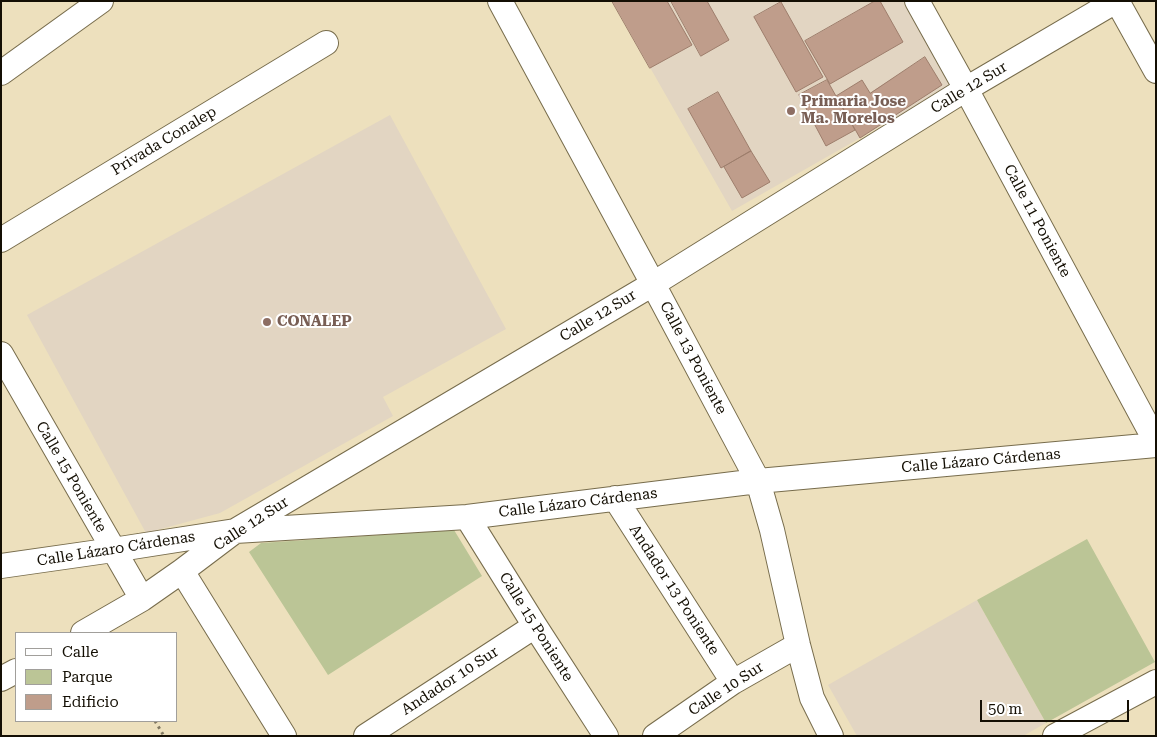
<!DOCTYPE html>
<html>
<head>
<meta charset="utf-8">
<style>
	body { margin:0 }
	#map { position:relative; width:1157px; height:737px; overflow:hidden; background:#ede0bd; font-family:"Roboto Serif",serif }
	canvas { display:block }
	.frame { position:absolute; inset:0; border:2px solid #140f04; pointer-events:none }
	.legend { position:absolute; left:15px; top:632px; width:162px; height:90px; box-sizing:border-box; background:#fff; border:1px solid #a19f9b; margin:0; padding:6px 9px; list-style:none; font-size:15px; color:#140f04 }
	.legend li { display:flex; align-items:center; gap:10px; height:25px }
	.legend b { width:25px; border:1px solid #a19f9b }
	.scale { position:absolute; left:980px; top:700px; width:149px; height:22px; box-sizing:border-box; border:2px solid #140f04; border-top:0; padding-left:6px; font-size:15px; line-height:18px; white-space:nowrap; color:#140f04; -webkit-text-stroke:4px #fff; paint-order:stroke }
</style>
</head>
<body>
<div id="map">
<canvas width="1157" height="737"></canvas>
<div class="frame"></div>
<ul class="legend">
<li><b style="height:6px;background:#fff"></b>Calle</li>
<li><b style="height:14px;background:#bbc596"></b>Parque</li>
<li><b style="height:14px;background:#bf9d8b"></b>Edificio</li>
</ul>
<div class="scale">50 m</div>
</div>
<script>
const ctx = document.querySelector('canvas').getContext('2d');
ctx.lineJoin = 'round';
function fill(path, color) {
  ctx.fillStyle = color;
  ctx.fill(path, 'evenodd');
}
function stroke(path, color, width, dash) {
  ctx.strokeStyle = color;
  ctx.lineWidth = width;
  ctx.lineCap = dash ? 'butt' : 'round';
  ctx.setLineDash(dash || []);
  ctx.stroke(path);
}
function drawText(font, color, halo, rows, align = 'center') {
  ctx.font = font + ' "Roboto Serif",serif';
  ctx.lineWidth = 4;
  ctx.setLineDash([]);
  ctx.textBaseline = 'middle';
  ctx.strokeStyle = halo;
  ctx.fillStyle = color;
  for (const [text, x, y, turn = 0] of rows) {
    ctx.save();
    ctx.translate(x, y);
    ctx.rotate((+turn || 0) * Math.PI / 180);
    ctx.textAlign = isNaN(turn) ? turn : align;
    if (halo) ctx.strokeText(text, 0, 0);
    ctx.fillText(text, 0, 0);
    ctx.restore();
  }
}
const education = new Path2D(`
	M 612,1 L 904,1 L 953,85 L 732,211 Z
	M 390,115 L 506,329 L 383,397 L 393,416 L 220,513 L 146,533 L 27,315 Z
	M 977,600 L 1046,723 L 1023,736 L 857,736 L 828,685 Z`);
const green = new Path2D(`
	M 454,530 L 482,576 L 328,675 L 249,552 L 261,543 Z
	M 1087,539 L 1155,662 L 1046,723 L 977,600 Z`);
const building = new Path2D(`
	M 612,1 L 667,1 L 692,45 L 650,68 Z
	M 671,1 L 707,1 L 729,40 L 701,56 Z
	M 875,1 L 880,1 L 903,42 L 830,84 L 805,41 Z
	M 781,2 L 823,77 L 796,92 L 754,17 Z
	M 925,57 L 942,85 L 860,138 L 836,96 L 862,80 L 870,93 Z
	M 827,80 L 855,130 L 826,146 L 799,95 Z
	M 718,92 L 751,151 L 721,168 L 688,109 Z
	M 751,151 L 770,182 L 742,198 L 724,167 Z`);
const path = new Path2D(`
	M 155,721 L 164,736`);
const street = new Path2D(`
	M 500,1 L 653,284 L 758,481 L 772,530 L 798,645 L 812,698 L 831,736
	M 917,1 L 966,89 L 1156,442
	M 1117,1 L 1156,71
	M 1,73 L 101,1
	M 1,240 L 326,43
	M 1,354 L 142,599
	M 615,498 L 733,682
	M 467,517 L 535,626 L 606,736
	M 1,566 L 113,550 L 235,531 L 467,517 L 758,481 L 1156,445
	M 182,571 L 284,736
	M 83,633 L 142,599 L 182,571 L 235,531 L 653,284 L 966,89 L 1116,1
	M 1,679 L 16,671
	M 366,736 L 535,626
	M 655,736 L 733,682 L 798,645
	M 1055,736 L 1156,682`);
const markers = [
	[791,111,5,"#8d6e63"],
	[267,322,5,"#8d6e63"]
];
const streetNames = [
	["Calle 12 Sur",969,88,-31],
	["Privada Conalep",164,141,-31],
	["Calle 11 Poniente",1037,221,62],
	["Calle 12 Sur",598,316,-31],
	["Calle 13 Poniente",693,358,62],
	["Calle Lázaro Cárdenas",981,461,-5],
	["Calle 15 Poniente",71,477,60],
	["Calle Lázaro Cárdenas",578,503,-7],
	["Calle 12 Sur",251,524,-33],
	["Calle Lázaro Cárdenas",116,549,-9],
	["Andador 13 Poniente",674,590,57],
	["Calle 15 Poniente",536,627,58],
	["Andador 10 Sur",450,681,-33],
	["Calle 10 Sur",726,689,-33]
];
const educationNames = [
	["Primaria Jose",801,102],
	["Ma. Morelos",801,119],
	["CONALEP",277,322]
];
fill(education, '#e2d5c2');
fill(green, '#bbc596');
fill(building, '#bf9d8b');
stroke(building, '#9e7e6c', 1);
stroke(street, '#776c4c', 26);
stroke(path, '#817861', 3, [2.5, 4]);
stroke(street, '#fff', 24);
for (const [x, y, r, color] of markers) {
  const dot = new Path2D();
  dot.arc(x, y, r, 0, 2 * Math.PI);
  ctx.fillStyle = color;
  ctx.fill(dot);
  stroke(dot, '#fff', 2);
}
drawText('15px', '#140f04', '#fff', streetNames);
drawText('bold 15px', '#785e54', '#fff', educationNames, 'left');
</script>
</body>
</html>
